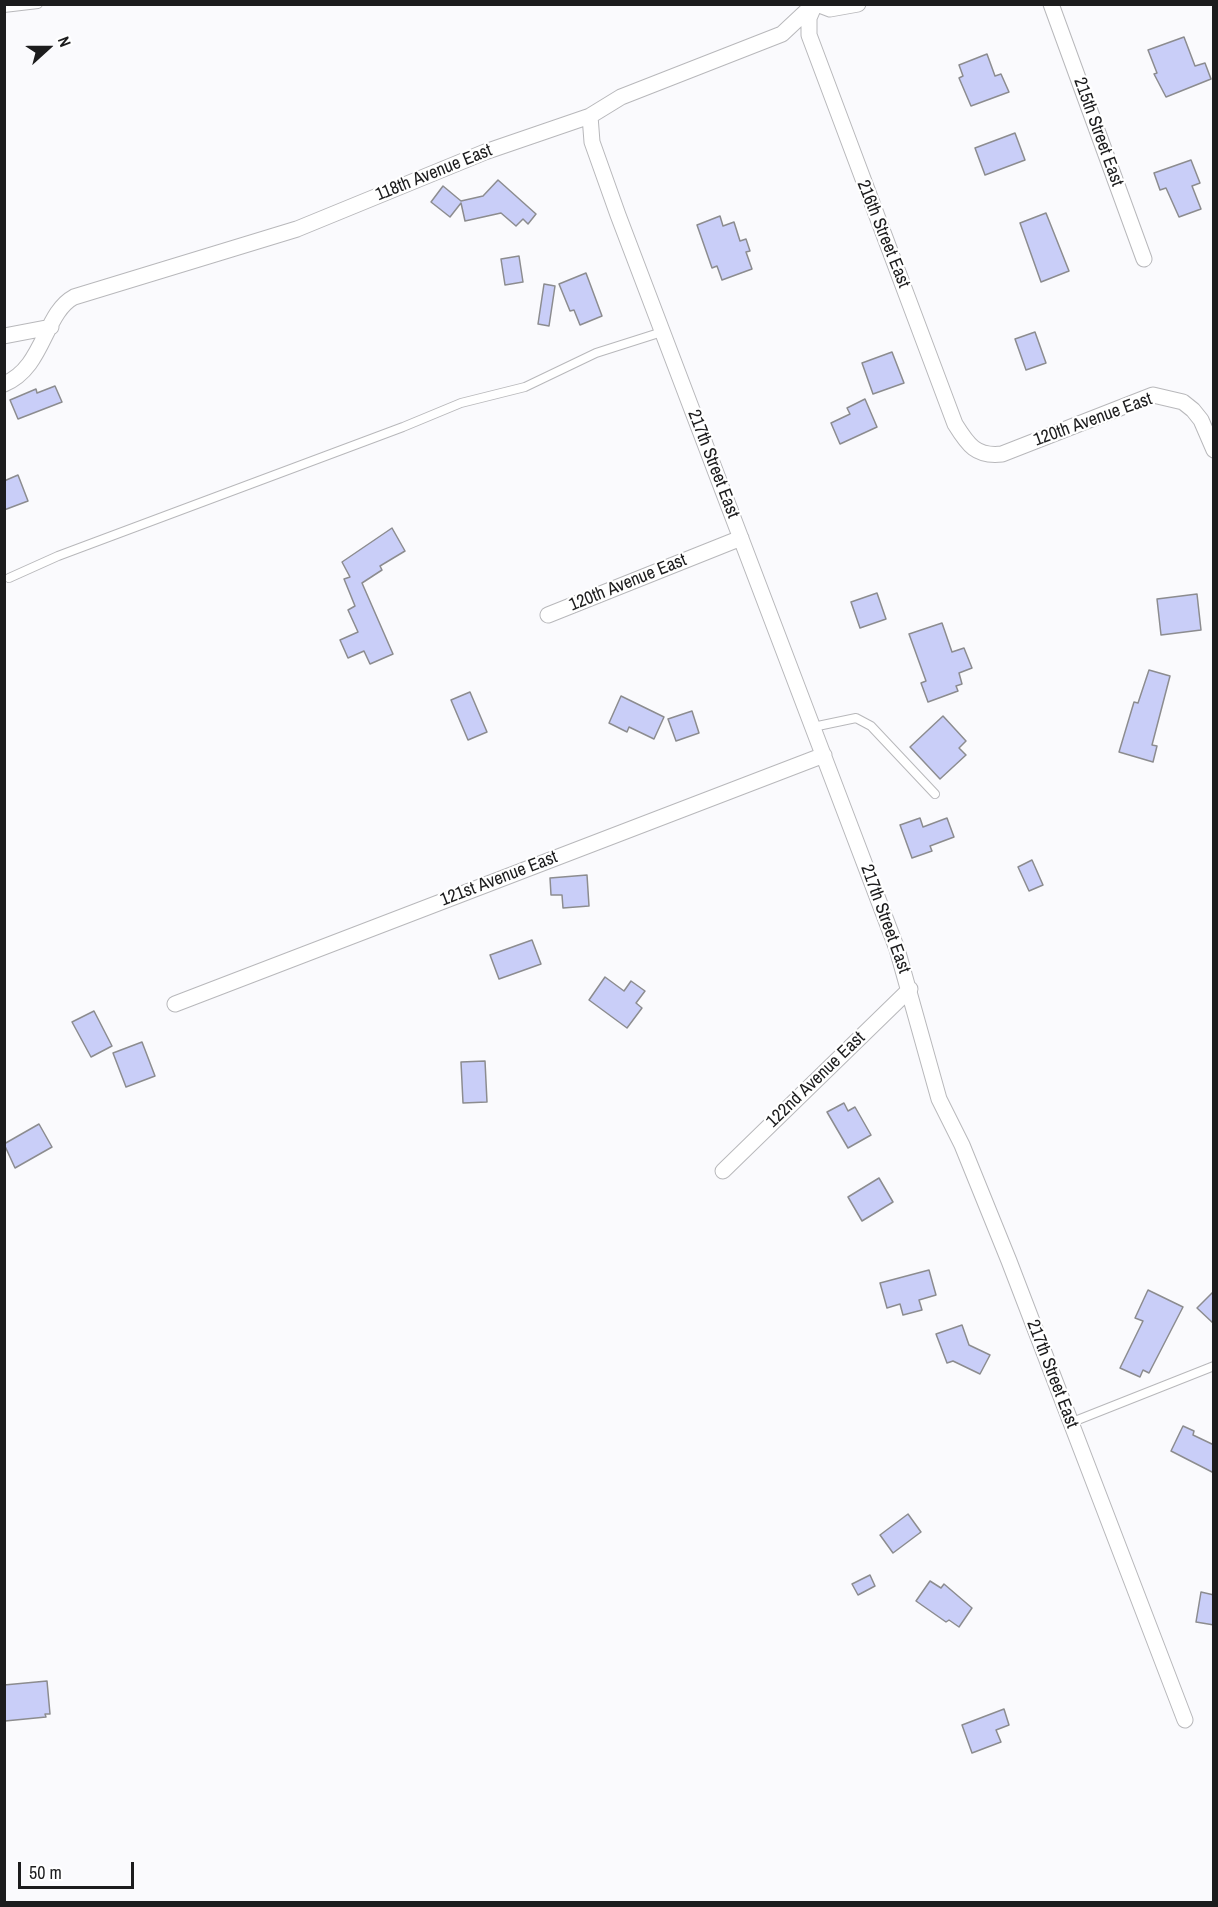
<!DOCTYPE html>
<html>
<head>
<meta charset="utf-8">
<style>
	body { margin:0 }
	#map { position:relative; width:1218px; height:1907px; overflow:hidden; background:#fafafd; font-family:"Archivo Narrow",sans-serif }
	canvas { display:block }
	.frame { position:absolute; inset:0; border:6px solid #1c1c1d; pointer-events:none }
	.north { position:absolute; left:18px; top:18px; width:60px; height:60px; -webkit-text-stroke:4px #fff; paint-order:stroke; rotate:69deg; font-size:16px; font-weight:700; line-height:24px; text-align:center; color:#1c1c1d }
	.north::after { content:''; display:block; margin:auto; width:21px; height:27px; background:#1c1c1d; clip-path:polygon(50% 0,100% 100%,50% 72%,0 100%) }
	.scale { position:absolute; left:18px; top:1862px; width:116px; height:27px; box-sizing:border-box; border:3px solid #1c1c1d; border-top:0; padding-left:8px; font-size:18px; line-height:21px; white-space:nowrap; color:#1c1c1d; -webkit-text-stroke:4px #fff; paint-order:stroke }
</style>
</head>
<body>
<div id="map">
<canvas width="1218" height="1907"></canvas>
<div class="frame"></div>
<div class="north">N</div>
<div class="scale">50 m</div>
</div>
<script>
const ctx = document.querySelector('canvas').getContext('2d');
ctx.lineJoin = 'round';
function fill(path, color) {
  ctx.fillStyle = color;
  ctx.fill(path, 'evenodd');
}
function stroke(path, color, width, dash) {
  ctx.strokeStyle = color;
  ctx.lineWidth = width;
  ctx.lineCap = dash ? 'butt' : 'round';
  ctx.setLineDash(dash || []);
  ctx.stroke(path);
}
function drawText(font, color, halo, rows, align = 'center') {
  ctx.font = font + ' "Archivo Narrow",sans-serif';
  ctx.lineWidth = 4.5;
  ctx.setLineDash([]);
  ctx.textBaseline = 'middle';
  ctx.strokeStyle = halo;
  ctx.fillStyle = color;
  for (const [text, x, y, turn = 0] of rows) {
    ctx.save();
    ctx.translate(x, y);
    ctx.rotate((+turn || 0) * Math.PI / 180);
    ctx.textAlign = isNaN(turn) ? turn : align;
    if (halo) ctx.strokeText(text, 0, 0);
    ctx.fillText(text, 0, 0);
    ctx.restore();
  }
}
const building = new Path2D(`
	M 1184,37 L 1195,66 L 1205,63 L 1211,79 L 1166,97 L 1154,74 L 1157,73 L 1148,50 Z
	M 987,54 L 995,76 L 1001,74 L 1009,92 L 971,106 L 959,78 L 963,76 L 959,65 Z
	M 1015,133 L 1025,160 L 985,175 L 975,148 Z
	M 1191,160 L 1200,183 L 1192,186 L 1201,209 L 1179,217 L 1166,188 L 1160,190 L 1154,173 Z
	M 498,180 L 536,214 L 528,224 L 523,219 L 516,226 L 501,213 L 465,221 L 461,203 L 450,217 L 431,202 L 443,186 L 461,201 L 483,196 Z
	M 1046,213 L 1069,271 L 1041,282 L 1020,223 Z
	M 720,216 L 723,226 L 734,222 L 740,241 L 746,239 L 750,251 L 746,252 L 752,269 L 722,280 L 717,266 L 712,268 L 697,225 Z
	M 519,256 L 523,282 L 505,285 L 501,259 Z
	M 586,273 L 602,316 L 580,325 L 574,310 L 570,311 L 559,284 Z
	M 544,284 L 555,286 L 549,326 L 538,324 Z
	M 1035,332 L 1046,363 L 1026,370 L 1015,339 Z
	M 892,352 L 904,383 L 873,394 L 862,363 Z
	M 55,386 L 62,402 L 18,419 L 10,400 L 36,389 L 37,393 Z
	M 865,399 L 877,427 L 840,444 L 831,423 L 850,414 L 847,408 Z
	M 18,475 L 28,501 L 4,510 L 4,481 Z
	M 392,528 L 405,551 L 380,566 L 382,570 L 362,583 L 393,654 L 370,664 L 364,651 L 348,658 L 340,640 L 358,632 L 348,610 L 355,606 L 344,579 L 350,577 L 342,562 Z
	M 877,593 L 886,619 L 860,628 L 851,602 Z
	M 1197,594 L 1201,630 L 1161,635 L 1157,599 Z
	M 942,623 L 952,652 L 964,648 L 972,668 L 959,673 L 962,684 L 956,686 L 958,691 L 928,702 L 921,683 L 926,681 L 909,634 Z
	M 1149,670 L 1170,676 L 1152,745 L 1157,746 L 1153,762 L 1119,752 L 1134,702 L 1138,703 Z
	M 470,692 L 487,732 L 468,740 L 451,700 Z
	M 621,696 L 664,717 L 654,739 L 629,727 L 627,732 L 609,723 Z
	M 692,711 L 699,733 L 676,741 L 668,719 Z
	M 943,716 L 966,741 L 959,748 L 966,755 L 940,779 L 910,747 Z
	M 920,818 L 923,827 L 947,818 L 954,837 L 930,846 L 932,851 L 912,858 L 900,825 Z
	M 1032,860 L 1043,885 L 1029,891 L 1018,867 Z
	M 587,875 L 589,906 L 563,908 L 562,895 L 551,895 L 550,878 Z
	M 532,940 L 541,964 L 499,979 L 490,955 Z
	M 605,977 L 624,991 L 631,981 L 645,991 L 636,1003 L 642,1008 L 627,1028 L 589,1000 Z
	M 94,1011 L 112,1046 L 91,1057 L 72,1022 Z
	M 142,1042 L 155,1076 L 126,1087 L 113,1053 Z
	M 485,1061 L 487,1102 L 463,1103 L 461,1062 Z
	M 844,1103 L 848,1111 L 855,1107 L 871,1135 L 848,1148 L 827,1112 Z
	M 39,1124 L 52,1147 L 15,1168 L 4,1144 Z
	M 879,1178 L 893,1202 L 862,1221 L 848,1197 Z
	M 929,1270 L 936,1295 L 919,1300 L 922,1310 L 903,1315 L 900,1304 L 887,1308 L 880,1283 Z
	M 1148,1290 L 1183,1307 L 1149,1373 L 1143,1370 L 1140,1377 L 1120,1368 L 1143,1321 L 1135,1318 Z
	M 1214,1291 L 1214,1324 L 1197,1308 Z
	M 962,1325 L 969,1345 L 990,1355 L 980,1374 L 953,1361 L 947,1363 L 936,1334 Z
	M 1183,1426 L 1194,1431 L 1193,1435 L 1214,1445 L 1214,1473 L 1171,1451 Z
	M 908,1514 L 921,1532 L 893,1553 L 880,1535 Z
	M 870,1575 L 875,1586 L 858,1595 L 852,1584 Z
	M 930,1581 L 941,1588 L 944,1584 L 972,1608 L 959,1627 L 949,1620 L 946,1622 L 916,1601 Z
	M 1201,1592 L 1214,1595 L 1214,1625 L 1196,1622 Z
	M 47,1681 L 50,1714 L 45,1714 L 46,1717 L 5,1721 L 4,1685 Z
	M 1004,1709 L 1009,1725 L 996,1730 L 1001,1742 L 972,1753 L 962,1725 Z`);
const service = new Path2D(`
	M 4,8 L 38,4
	M 9,578 L 58,556 L 403,427 L 461,403 L 525,387 L 596,353 L 662,332
	M 813,727 L 856,718 L 871,726 L 935,794
	M 1070,1423 L 1214,1366`);
const minor = new Path2D(`
	M 815,4 L 809,18 L 809,35 L 955,424 C 968,445 976,457 1002,454 L 1153,395 L 1183,402 L 1193,410 L 1201,420 L 1214,450
	M 817,4 L 830,9 L 858,4
	M 1051,4 L 1144,259
	M 590,116 L 592,142 L 618,215 L 897,949 L 939,1099 L 962,1145 L 1009,1261 L 1185,1720
	M 4,336 L 51,327
	M 4,384 C 44,368 44,313 74,297 L 297,229 L 485,152 L 590,116 L 621,97 L 782,34 L 814,4
	M 548,615 L 741,538
	M 175,1004 L 824,755
	M 723,1171 L 910,989`);
const streetNames = [
	["215th Street East",1098,132,70],
	["118th Avenue East",434,173,-22],
	["216th Street East",883,234,68],
	["120th Avenue East",1093,420,-20],
	["217th Street East",713,464,69],
	["120th Avenue East",628,583,-22],
	["121st Avenue East",499,879,-21],
	["217th Street East",885,919,70],
	["122nd Avenue East",816,1080,-44],
	["217th Street East",1052,1374,69]
];
fill(building, '#c9cef8');
stroke(building, '#8c8c8f', 1.5);
stroke(service, '#b8b8bb', 10);
stroke(minor, '#b8b8bb', 17);
stroke(service, '#fff', 8);
stroke(minor, '#fff', 15);
drawText('18px', '#1c1c1d', '#fff', streetNames);
</script>
</body>
</html>
